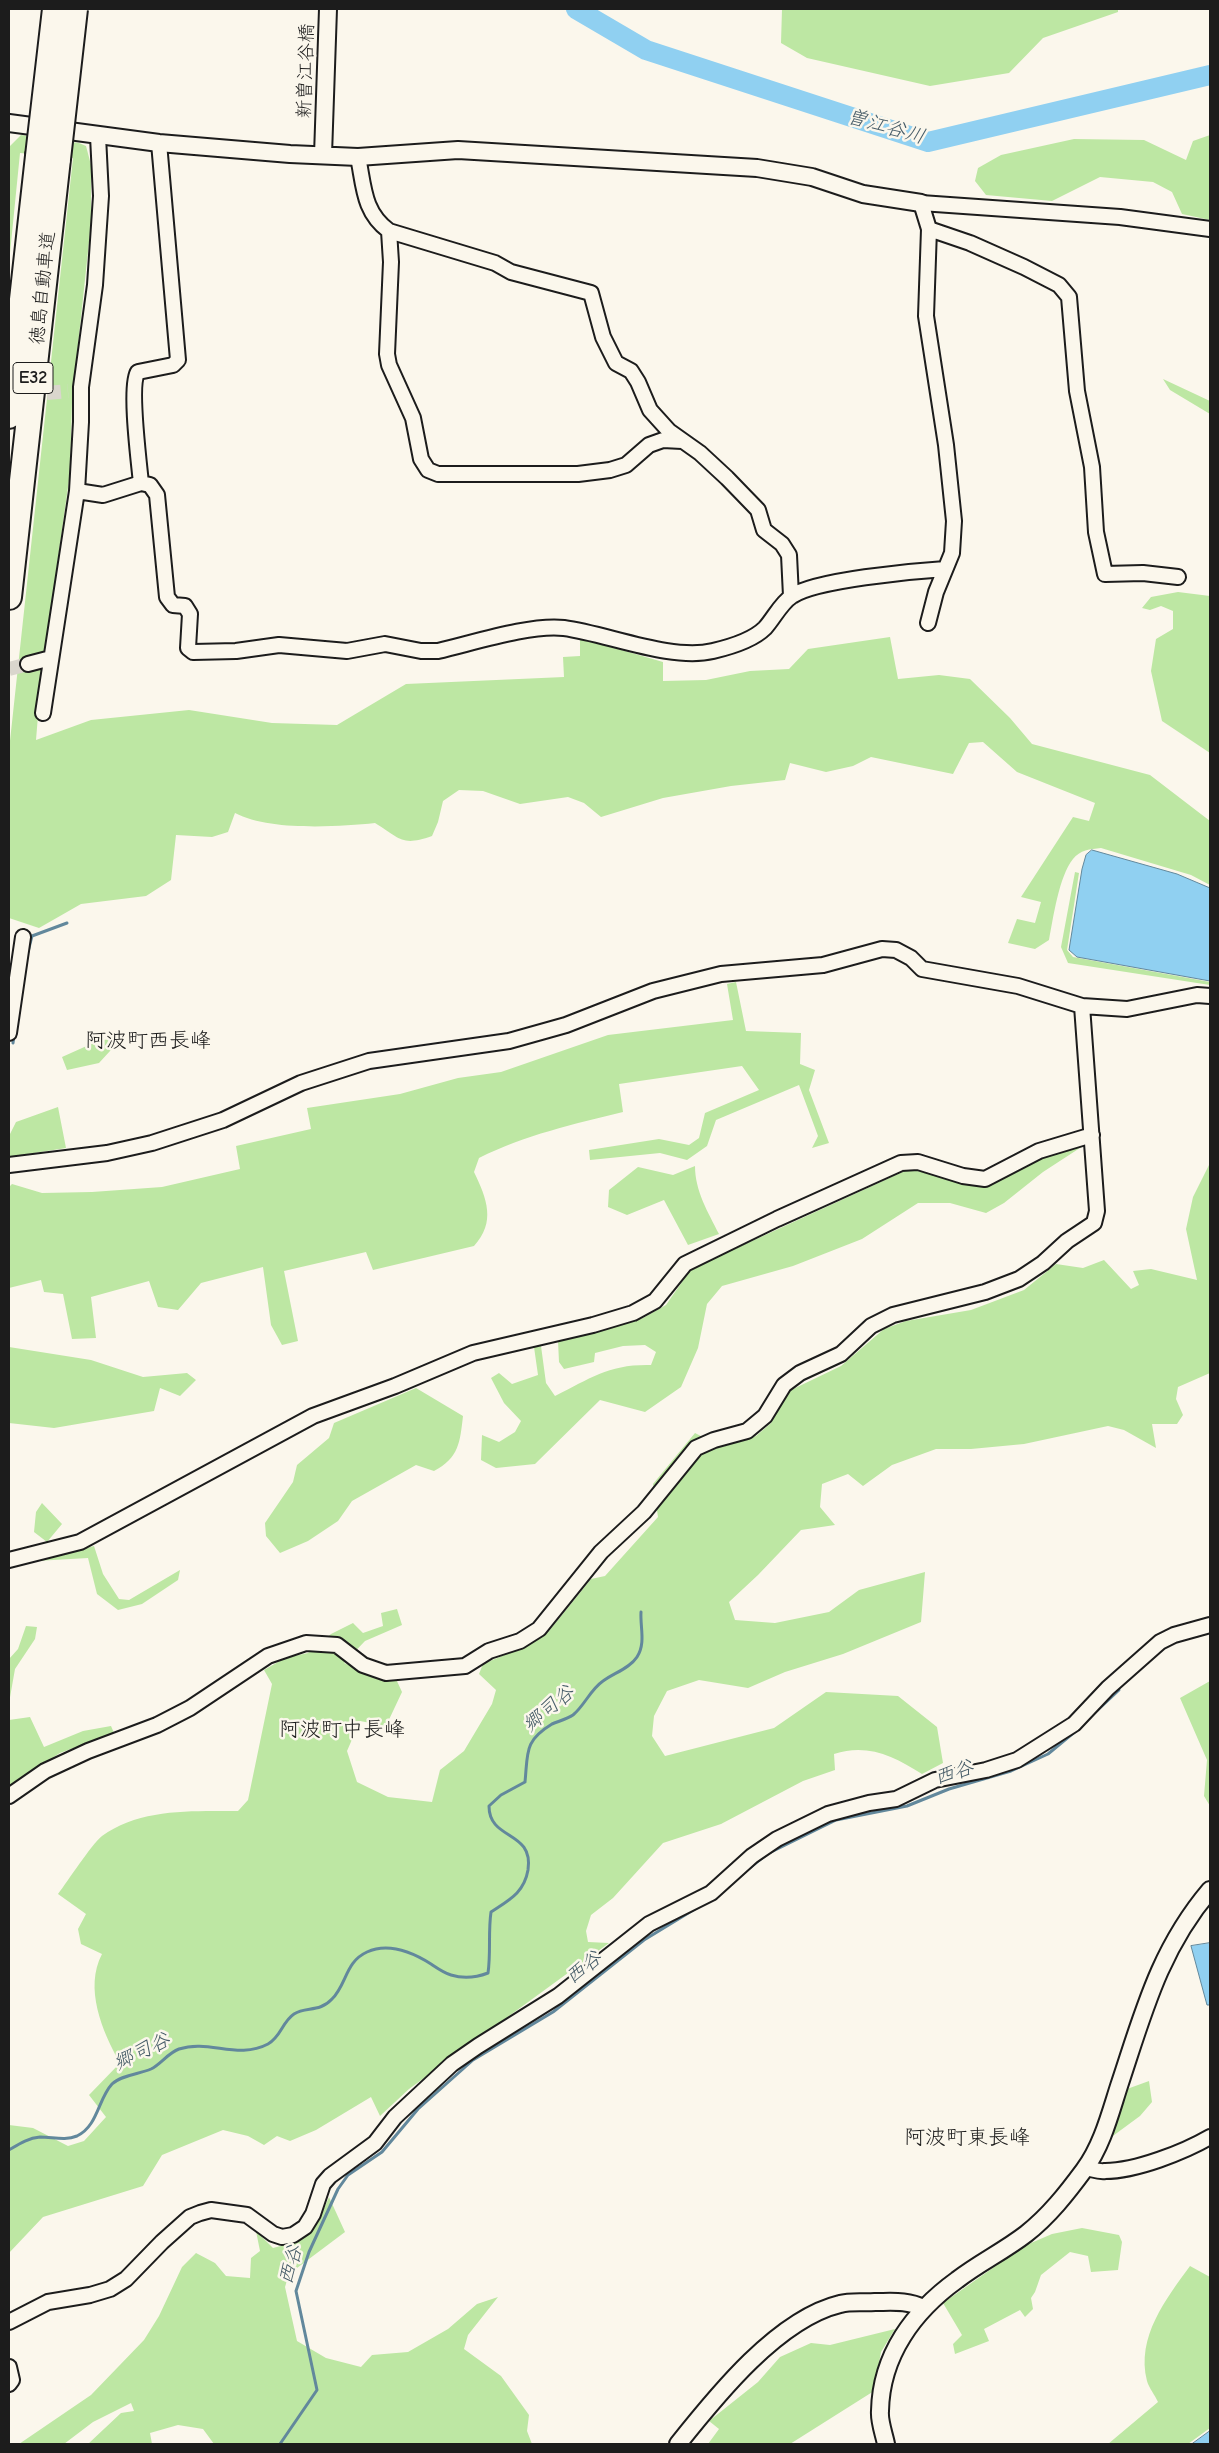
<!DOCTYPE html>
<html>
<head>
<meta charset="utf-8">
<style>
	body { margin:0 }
	#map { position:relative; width:1219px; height:2453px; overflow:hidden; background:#fbf7ec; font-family:"Comic Neue",sans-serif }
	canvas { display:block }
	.frame { position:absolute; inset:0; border:10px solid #1c1c1c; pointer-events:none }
</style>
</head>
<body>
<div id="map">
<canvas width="1219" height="2453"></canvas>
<div class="frame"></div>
</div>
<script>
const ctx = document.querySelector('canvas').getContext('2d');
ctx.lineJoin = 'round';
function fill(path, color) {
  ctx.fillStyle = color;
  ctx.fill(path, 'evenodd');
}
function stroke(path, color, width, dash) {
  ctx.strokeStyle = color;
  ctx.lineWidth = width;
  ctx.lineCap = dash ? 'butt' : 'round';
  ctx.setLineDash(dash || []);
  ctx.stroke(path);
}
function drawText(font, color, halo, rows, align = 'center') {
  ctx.font = font + ' "Comic Neue","Klee One",sans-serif';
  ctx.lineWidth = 5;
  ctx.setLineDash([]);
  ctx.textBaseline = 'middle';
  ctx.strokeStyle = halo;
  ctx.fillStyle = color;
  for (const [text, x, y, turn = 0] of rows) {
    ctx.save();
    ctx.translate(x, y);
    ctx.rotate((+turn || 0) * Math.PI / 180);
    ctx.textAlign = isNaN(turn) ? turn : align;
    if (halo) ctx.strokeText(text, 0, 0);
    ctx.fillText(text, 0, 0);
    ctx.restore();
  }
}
const green = new Path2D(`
	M 782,9 L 1118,9 L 1118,12 L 1043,38 L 1009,73 L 930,86 L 807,58 L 781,43 Z
	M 21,135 L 79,143 L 86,146 L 91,165 L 91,223 L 72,402 L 70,473 L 41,679 L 36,740 L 91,720 L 189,710 L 272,723 L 337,725 L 406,684 L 564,677 L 563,657 L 580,656 L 580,638 L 663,662 L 663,681 L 706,680 L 750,671 L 789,669 L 808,649 L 890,637 L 898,679 L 939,675 L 970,679 L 1010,718 L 1032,744 L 1150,775 L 1210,821 L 1210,885 L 1191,875 L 1101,848 C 1090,849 1080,850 1073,859 C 1059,876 1053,919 1049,940 L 1035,949 L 1008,943 L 1017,919 L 1035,923 L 1041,902 L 1021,897 L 1073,817 L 1089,821 L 1095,803 L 1017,772 L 983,742 L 969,743 L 953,774 L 871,757 L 853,766 L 826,772 L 790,763 L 785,780 L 731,786 L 663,798 L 601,817 L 584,803 L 568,797 L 520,804 L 483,791 L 459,790 L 443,801 L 438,822 L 432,836 C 401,847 400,838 375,823 C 337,827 269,831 235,813 L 228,832 L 212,837 L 176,835 L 171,880 L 146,896 L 81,904 L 39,928 L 9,918 L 9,750 L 73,158 L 20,153 L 9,263 L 9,147 Z
	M 1210,135 L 1210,220 L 1182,214 L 1172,192 L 1153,182 L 1100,177 L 1052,201 L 986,195 L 975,181 L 978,168 L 1001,155 L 1074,139 L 1144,140 L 1186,160 L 1193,141 Z
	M 1163,379 L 1210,401 L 1210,414 L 1170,390 Z
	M 1178,592 L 1210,596 L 1210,753 L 1162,721 L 1151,671 L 1156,639 L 1173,629 L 1173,611 L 1161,606 L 1150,610 L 1142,608 L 1151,597 Z
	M 1075,872 L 1079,873 L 1067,950 L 1073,957 L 1210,982 L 1210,985 L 1068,963 L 1061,947 Z
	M 736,982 L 746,1031 L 801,1033 L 800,1064 L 815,1070 L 809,1090 L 829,1143 L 812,1148 L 818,1136 L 799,1085 L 716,1120 L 707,1146 L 687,1160 L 660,1153 L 590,1160 L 589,1150 L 659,1139 L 689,1145 L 699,1138 L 705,1113 L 759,1090 L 742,1066 L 619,1084 L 623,1112 C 574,1124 525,1135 479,1158 L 474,1172 C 487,1199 496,1222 474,1246 L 373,1270 L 366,1252 L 284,1271 L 298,1341 L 282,1345 L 271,1325 L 263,1267 L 201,1283 L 178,1310 L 158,1307 L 149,1281 L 91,1297 L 96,1338 L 72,1339 L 63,1294 L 44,1292 L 41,1280 L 9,1288 L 9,1187 L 12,1184 L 42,1193 L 92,1192 L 162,1187 L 240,1169 L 236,1146 L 311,1129 L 307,1108 L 400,1094 L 458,1078 L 501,1072 L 608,1035 L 733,1020 L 727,984 Z
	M 121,1039 L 99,1063 L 67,1070 L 62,1057 L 100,1040 Z
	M 58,1107 L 66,1148 L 9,1157 L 9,1136 L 16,1122 Z
	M 1086,1144 L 1043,1172 L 1004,1203 L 986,1213 L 950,1203 L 918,1203 L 862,1239 L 793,1266 L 722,1286 L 707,1304 L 698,1348 L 681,1387 L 645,1412 L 600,1400 L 535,1464 L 496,1468 L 481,1460 L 482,1435 L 499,1442 L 515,1432 L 521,1421 L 504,1403 L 491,1378 L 499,1373 L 512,1384 L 538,1375 L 534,1347 L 541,1346 L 546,1383 L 555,1396 C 591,1378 609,1364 651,1365 L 656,1352 L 645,1345 L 623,1346 L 595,1353 L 594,1362 L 564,1369 L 559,1362 L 558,1341 L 643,1318 L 666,1305 L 691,1269 L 909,1169 L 982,1186 L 1046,1156 Z
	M 1210,1163 L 1210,1373 L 1178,1387 L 1176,1399 L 1183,1415 L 1177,1424 L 1152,1424 L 1156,1448 L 1124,1430 L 1108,1426 L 1024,1444 L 971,1449 L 936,1449 L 892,1465 L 863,1486 L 848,1474 L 822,1484 L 820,1507 L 835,1525 L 801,1530 L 758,1575 L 729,1602 L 735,1620 L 775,1623 L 829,1612 L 859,1590 L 925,1572 L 921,1622 L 843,1654 L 785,1672 L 748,1688 L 699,1680 L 667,1691 L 654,1716 L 652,1736 L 665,1756 L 774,1728 L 826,1692 L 898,1696 L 937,1727 L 943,1763 L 922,1774 C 894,1756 867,1743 834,1754 L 835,1770 L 803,1781 L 721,1824 L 663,1843 L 613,1898 L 591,1915 L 586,1931 L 588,1942 L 609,1943 L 409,2089 L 380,2116 L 371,2097 L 316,2130 L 290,2141 L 277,2136 L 264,2145 L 248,2136 L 223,2130 L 162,2155 L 143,2186 L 43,2217 L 9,2253 L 9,2125 L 33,2128 L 68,2146 L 84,2141 L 106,2117 L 89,2095 L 120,2063 C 102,2031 84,1988 102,1954 L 81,1944 L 78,1929 L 86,1914 L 58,1894 C 68,1881 91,1845 102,1836 C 140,1808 193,1811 238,1811 L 248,1800 L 272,1684 L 264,1670 L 285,1658 L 308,1653 L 331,1634 L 353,1623 L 363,1633 L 383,1626 L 381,1613 L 397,1609 L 402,1625 L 365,1641 L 344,1663 L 371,1674 L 396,1679 L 402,1692 L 386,1726 L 360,1721 L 347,1751 L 357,1782 L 388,1797 L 432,1802 L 440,1770 L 464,1751 L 492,1704 L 496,1690 L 479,1674 L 483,1664 L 528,1645 L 549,1631 L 591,1579 L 605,1576 L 658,1517 L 653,1484 L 695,1433 L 722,1447 L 756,1436 L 771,1423 L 789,1391 L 841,1366 L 884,1329 L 906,1321 L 971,1310 L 1024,1290 L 1056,1264 L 1083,1268 L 1104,1260 L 1131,1289 L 1139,1285 L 1133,1271 L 1151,1269 L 1197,1280 L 1186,1229 L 1193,1197 Z
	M 695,1166 C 695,1191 708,1212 719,1234 L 688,1245 L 664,1200 L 627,1215 L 608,1207 L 609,1190 L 638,1167 L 673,1175 Z
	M 9,1347 L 91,1360 L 143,1377 L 187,1373 L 196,1380 L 180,1396 L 160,1388 L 154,1411 L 54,1428 L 9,1423 Z
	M 416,1388 L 463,1416 C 460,1442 459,1458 434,1471 L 416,1465 L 352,1501 L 338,1521 L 308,1541 L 280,1553 L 266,1536 L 265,1523 L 293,1482 L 297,1465 L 329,1438 L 334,1423 Z
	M 42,1503 L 62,1524 L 47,1542 L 34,1532 L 36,1512 Z
	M 94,1546 L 103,1574 L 119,1599 L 129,1600 L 180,1570 L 178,1580 L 142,1604 L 118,1610 L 97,1594 L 88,1558 L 36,1561 Z
	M 26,1626 L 37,1627 L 35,1639 L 15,1669 L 9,1703 L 9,1659 L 18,1649 Z
	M 1210,1681 L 1210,1806 L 1204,1796 L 1207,1760 L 1180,1698 Z
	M 30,1717 L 44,1747 L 83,1731 L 111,1726 L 114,1733 L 60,1753 L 9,1786 L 9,1720 Z
	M 1149,2081 L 1152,2102 L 1140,2116 L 1106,2141 L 1127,2089 Z
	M 329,2197 L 345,2232 L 289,2274 L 285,2287 L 297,2341 L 326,2358 L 361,2367 L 372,2355 L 408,2352 L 448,2329 L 477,2304 L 498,2297 L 468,2335 L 464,2349 L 501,2376 L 529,2415 L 527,2431 L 532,2444 L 214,2444 L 203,2429 L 178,2425 L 150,2433 L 152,2444 L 88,2444 L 121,2413 L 134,2411 L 131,2403 L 93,2422 L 64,2444 L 19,2444 L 91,2395 L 144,2340 L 159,2316 L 182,2267 L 196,2253 L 215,2263 L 226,2276 L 250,2278 L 251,2258 L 260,2251 L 256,2231 L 273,2248 C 312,2238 314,2232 329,2197 Z
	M 1082,2228 L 1119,2235 L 1122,2242 L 1118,2270 L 1091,2272 L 1088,2256 L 1070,2252 L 1041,2275 L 1035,2292 L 1031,2298 L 1033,2309 L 1025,2317 L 1020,2310 L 984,2329 L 989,2341 L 955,2354 L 953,2344 L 962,2335 L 943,2303 L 1024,2246 L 1052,2234 Z
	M 1190,2266 L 1210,2277 L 1210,2428 L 1188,2444 L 1108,2444 L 1158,2402 C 1155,2395 1149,2388 1147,2381 C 1136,2337 1166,2299 1190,2266 Z
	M 895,2329 L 881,2352 L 874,2391 L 790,2444 L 708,2444 L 719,2429 L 709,2421 L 758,2382 L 780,2357 L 811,2343 L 830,2345 Z`);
const water = new Path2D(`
	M 1092,850 L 1177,874 L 1210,888 L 1210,981 L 1077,957 L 1069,950 L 1082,869 L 1086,855 Z
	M 1210,1943 L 1210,2005 L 1207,2005 L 1191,1946 Z
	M 1210,2431 L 1210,2444 L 1192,2444 Z`);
const stream = new Path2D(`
	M 28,952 L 32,936 L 67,923
	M 13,1043 L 14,1035
	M 1087,1720 L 1119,1690
	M 737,1878 L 767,1854 L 836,1820 L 907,1806 L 949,1789 L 1011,1771 L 1048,1754 L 1077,1730
	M 9,2150 C 19,2144 28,2138 40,2137 C 53,2137 65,2141 77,2136 C 98,2126 98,2099 112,2084 C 121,2075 140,2074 151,2069 C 161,2064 168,2053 179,2049 C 209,2039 238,2060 268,2044 C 281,2037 282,2022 294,2014 C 306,2006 319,2013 332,1999 C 347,1984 345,1962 367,1952 C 389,1942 412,1952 431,1964 C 437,1968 444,1973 451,1975 C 464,1979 475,1978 488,1973 C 491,1953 488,1932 491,1912 C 509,1900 524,1893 528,1870 C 534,1830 489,1841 489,1806 L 501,1795 L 525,1782 C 528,1752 524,1741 552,1724 C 559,1721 567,1719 573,1715 C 585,1705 590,1690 603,1681 C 614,1673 630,1668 637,1657 C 646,1643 640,1627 641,1612
	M 280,2444 L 317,2390 L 296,2291 L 309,2252 L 338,2189 L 348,2175 L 382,2152 L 418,2109 L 473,2060 L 553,2012 L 644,1940 L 713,1898`);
const river = new Path2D(`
	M 576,9 L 646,50 L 928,142 L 1210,75`);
const minorTunnel = new Path2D(`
	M 26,395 L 68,391
	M 9,669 L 28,664`);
const minor = new Path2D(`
	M 358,157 C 364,186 363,212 389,231 L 495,263 L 511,272 L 591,293 L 603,337 L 616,363 L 631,371 L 638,382 L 650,410 L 669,431 L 700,453 L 727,478 L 758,510 L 764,530 L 782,544 L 789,555 L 791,596
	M 929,229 L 970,243 L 1024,267 L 1059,285 L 1069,297 L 1077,391 L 1092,467 L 1096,532 L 1105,574 L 1143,573 L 1178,577
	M 389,231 L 391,262 L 387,354 L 389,365 L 413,418 L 421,459 L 428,470 L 438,474 L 578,474 L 610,470 L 626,465 L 649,445 L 663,440 L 682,441
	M 141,483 L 150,485 L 157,495 L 167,597 L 173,605 L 185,606 L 190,614 L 188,648 L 193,652 L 236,651 L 279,645 L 347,651 L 385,644 L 421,651 L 438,651 C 473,643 530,624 564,628 C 608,634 671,661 713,651 C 730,647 753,640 765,628 C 774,618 781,603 792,596 C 815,580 913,571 945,569
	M 77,491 L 103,495 L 141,483 C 139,463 129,384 138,372 L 173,365 L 178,360 L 159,143
	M 928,623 L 936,592 L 952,553 L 954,521 L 946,445 L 926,316 L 929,229 L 921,203 L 1120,217 L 1210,229
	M 28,664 L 51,658
	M 43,713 L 77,491 L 81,422 L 81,387 L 95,285 L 101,196 L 98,136
	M 9,1033 L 23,937
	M 9,1165 L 107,1153 L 152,1143 L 223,1120 L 301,1083 L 369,1061 L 509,1041 L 566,1025 L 653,991 L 721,974 L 823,965 L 882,949 L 896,950 L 911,958 L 922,969 L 1018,986 L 1082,1006 L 1127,1009 L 1197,995 L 1210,996
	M 9,1560 L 80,1542 L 313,1416 L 395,1386 L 473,1353 L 593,1325 L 633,1313 L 655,1301 L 685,1264 L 777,1219 L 901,1163 L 918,1162 L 963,1176 L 985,1179 L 1039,1151 L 1092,1135
	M 9,1796 L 45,1771 L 88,1751 L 157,1725 L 190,1708 L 268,1656 L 306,1643 L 337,1645 L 363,1665 L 386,1673 L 465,1666 L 489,1651 L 520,1641 L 539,1629 L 601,1552 L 644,1512 L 696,1448 L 714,1440 L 747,1431 L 765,1416 L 784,1385 L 800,1373 L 841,1354 L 871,1326 L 893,1315 L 985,1292 L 1019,1279 L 1043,1263 L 1067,1241 L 1094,1223 L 1097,1211 L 1082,1006
	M 1086,2168 C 1092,2169 1099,2172 1105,2171 C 1136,2171 1184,2152 1210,2137
	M 9,2322 L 48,2302 L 90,2295 L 110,2289 L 126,2279 L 162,2242 L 190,2217 L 200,2213 L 211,2210 L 247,2215 L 273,2234 L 282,2237 L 293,2235 L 305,2227 L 313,2214 L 323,2184 L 330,2176 L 375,2143 L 395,2117 L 452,2064 L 478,2046 L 558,1996 L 649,1924 L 711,1893 L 752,1856 L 777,1839 L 828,1814 L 869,1803 L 896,1799 L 935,1780 L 986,1770 L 1017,1760 L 1074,1724 L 1108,1688 L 1160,1642 L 1174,1635 L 1210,1625
	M 9,2367 L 12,2380 L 9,2384`);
const tertiary = new Path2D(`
	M 9,123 L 159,143 L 290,154 L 358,157 L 458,150 L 757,168 L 812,177 L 863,194 L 921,203
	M 323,155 L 328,9
	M 678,2444 C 717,2395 778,2319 840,2304 C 851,2301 864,2303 875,2302 C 891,2302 908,2300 923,2308
	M 886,2444 C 884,2434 879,2421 880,2411 C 881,2355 914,2311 957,2280 C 979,2263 1004,2251 1026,2234 C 1049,2216 1067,2193 1084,2170 C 1102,2146 1110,2114 1119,2086 C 1143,2014 1159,1950 1210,1890`);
const motorway = new Path2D(`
	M 9,416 L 38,156
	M 9,597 L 58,159`);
const motorwayBridge = new Path2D(`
	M 38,156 L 55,9
	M 58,159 L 75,9`);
const shields = [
	[33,378,40]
];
const shieldNames = [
	["E32",33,378]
];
const streetNames = [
	["新曽江谷橋",306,71,-88],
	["徳島自動車道",43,288,-84]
];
const waterNames = [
	["曽江谷川",886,127,16],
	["郷司谷",549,1709,-40],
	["西谷",954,1773,-18],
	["西谷",584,1968,-38],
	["郷司谷",142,2052,-26],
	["西谷",291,2265,-74]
];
const quarterNames = [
	["阿波町西長峰",148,1041],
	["阿波町中長峰",342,1730],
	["阿波町東長峰",967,2138]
];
fill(green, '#bde7a3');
fill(water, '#90d0f1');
stroke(water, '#62889c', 1);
stroke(stream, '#62889c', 3);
stroke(river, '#90d0f1', 20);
stroke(minorTunnel, '#dad6cd', 14, [14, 7]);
stroke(minor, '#1c1c1c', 18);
stroke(tertiary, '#1c1c1c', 20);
stroke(motorway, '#1c1c1c', 28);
stroke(minor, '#fbf7ec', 14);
stroke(tertiary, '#fbf7ec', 16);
stroke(motorway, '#fbf7ec', 24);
stroke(motorwayBridge, '#1c1c1c', 28, []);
stroke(motorwayBridge, '#fbf7ec', 24);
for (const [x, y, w] of shields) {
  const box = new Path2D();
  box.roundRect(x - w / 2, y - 15.5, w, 31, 4);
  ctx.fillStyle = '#fbf7ec';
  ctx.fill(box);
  stroke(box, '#1c1c1c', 1);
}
drawText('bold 18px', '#1c1c1c', null, shieldNames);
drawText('19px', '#1c1c1c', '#fbf7ec', streetNames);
drawText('italic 20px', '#455b67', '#fbf7ec', waterNames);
drawText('21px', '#1c1c1c', '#fbf7ec', quarterNames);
</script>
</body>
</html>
